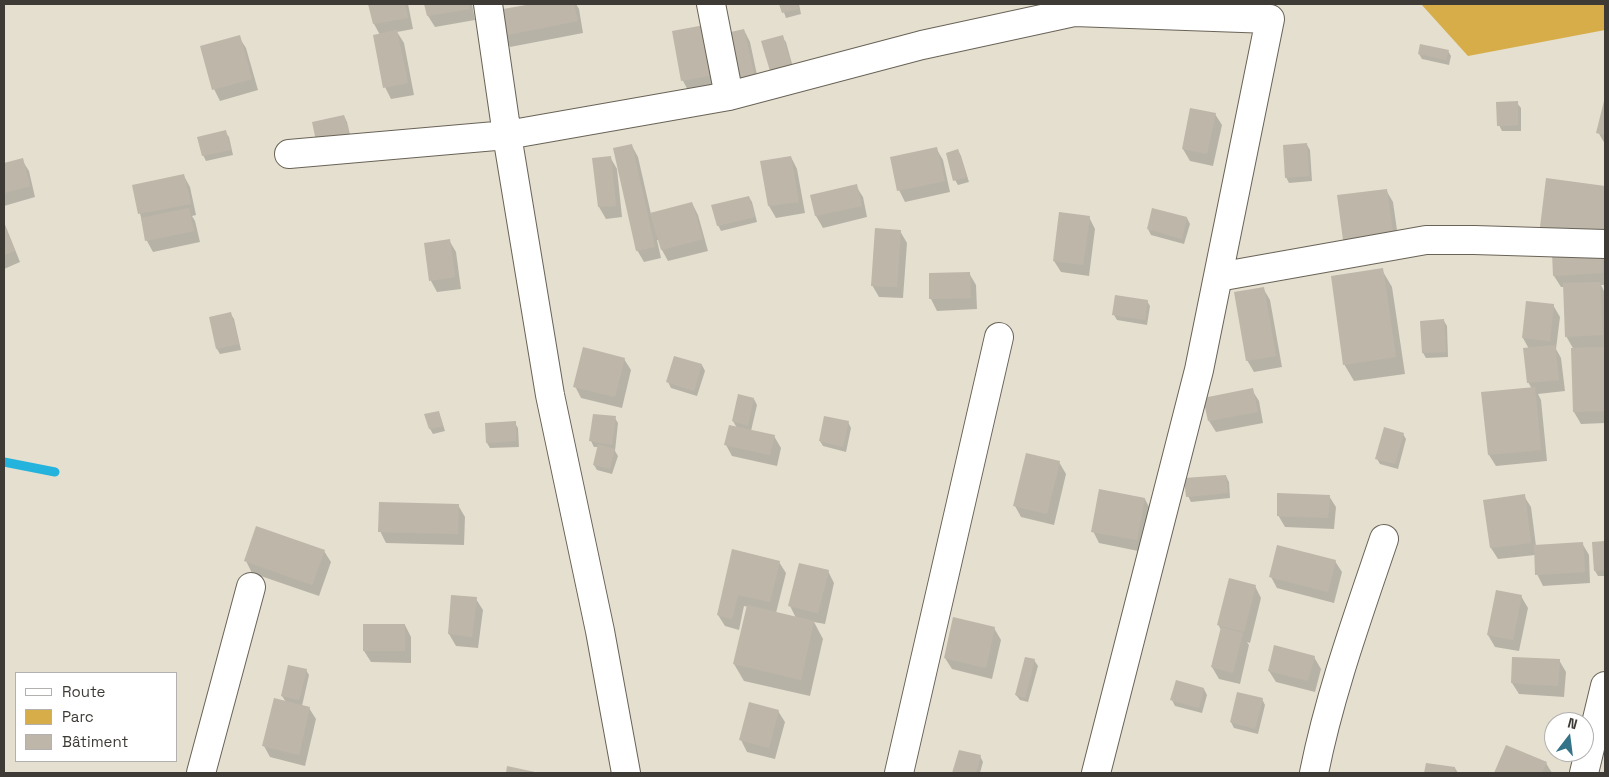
<!DOCTYPE html>
<html>
<head>
<meta charset="utf-8">
<style>
	body { margin:0 }
	#map { position:relative; width:1609px; height:777px; overflow:hidden; background:#e5dfd0; font-family:"Space Grotesk",sans-serif }
	canvas { display:block }
	.frame { position:absolute; inset:0; border:5px solid #3e3b36; pointer-events:none }
	.legend { position:absolute; left:15px; top:672px; width:162px; height:90px; box-sizing:border-box; background:#fff; border:1px solid #b2b1af; margin:0; padding:6px 9px; list-style:none; font-size:15px; color:#3e3b36 }
	.legend li { display:flex; align-items:center; gap:10px; height:25px }
	.legend b { width:25px; border:1px solid #b2b1af }
	.north { position:absolute; left:1544px; top:712px; width:50px; height:50px; box-sizing:border-box; background:#fff; border:1px solid #b2b1af; border-radius:50%; rotate:15deg; font-size:14px; font-weight:700; line-height:20px; text-align:center; color:#3e3b36 }
	.north::after { content:''; display:block; margin:auto; width:18px; height:22px; background:#347388; clip-path:polygon(50% 0,100% 100%,50% 72%,0 100%) }
</style>
</head>
<body>
<div id="map">
<canvas width="1609" height="777"></canvas>
<div class="frame"></div>
<ul class="legend">
<li><b style="height:6px;background:#fff"></b>Route</li>
<li><b style="height:14px;background:#d6ad49"></b>Parc</li>
<li><b style="height:14px;background:#bdb6a9"></b>Bâtiment</li>
</ul>
<div class="north">N</div>
</div>
<script>
const ctx = document.querySelector('canvas').getContext('2d');
ctx.lineJoin = 'round';
function fill(path, color) {
  ctx.fillStyle = color;
  ctx.fill(path, 'evenodd');
}
function stroke(path, color, width, dash) {
  ctx.strokeStyle = color;
  ctx.lineWidth = width;
  ctx.lineCap = dash ? 'butt' : 'round';
  ctx.setLineDash(dash || []);
  ctx.stroke(path);
}
const green = new Path2D(`
	M 1421,4 L 1605,4 L 1605,30 L 1468,56 Z`);
const shadow = new Path2D(`
	M 370,4 L 408,4 L 413,29 L 397,32 L 404,43 L 414,95 L 391,99 L 385,87 L 380,35 L 374,24 Z
	M 426,4 L 472,4 L 475,20 L 435,27 L 428,16 Z
	M 538,4 L 576,4 L 579,9 L 583,33 L 510,47 L 504,36 L 499,11 Z
	M 781,4 L 799,4 L 801,14 L 786,18 Z
	M 744,30 L 750,42 L 760,89 L 734,82 Z
	M 673,32 L 726,86 L 689,92 L 683,81 Z
	M 239,37 L 246,48 L 258,90 L 220,101 L 214,89 Z
	M 782,37 L 786,42 L 794,71 L 771,70 Z
	M 1448,51 L 1451,56 L 1449,65 L 1422,59 L 1419,54 Z
	M 1605,100 L 1605,144 L 1598,132 Z
	M 1517,103 L 1521,108 L 1521,131 L 1502,131 L 1499,125 Z
	M 1215,114 L 1222,125 L 1213,166 L 1190,161 L 1183,149 Z
	M 344,116 L 347,122 L 351,139 L 320,146 Z
	M 225,132 L 229,137 L 233,155 L 206,161 L 203,155 Z
	M 1307,145 L 1310,150 L 1312,181 L 1289,183 L 1286,177 Z
	M 632,146 L 638,157 L 651,214 L 692,203 L 698,215 L 708,251 L 668,261 L 662,250 L 659,240 L 657,240 L 661,258 L 644,262 L 637,250 Z
	M 936,148 L 943,160 L 950,192 L 905,202 L 899,190 Z
	M 958,150 L 961,156 L 969,182 L 958,185 L 955,180 Z
	M 610,157 L 617,169 L 622,217 L 606,219 L 599,207 L 594,159 Z
	M 791,157 L 797,169 L 805,213 L 776,218 L 769,206 L 762,162 Z
	M 22,160 L 29,171 L 35,197 L 4,206 L 4,164 Z
	M 184,176 L 190,187 L 196,215 L 192,216 L 195,221 L 200,242 L 153,252 L 147,241 L 133,186 Z
	M 1547,180 L 1605,187 L 1605,246 L 1548,238 L 1541,227 Z
	M 856,186 L 863,197 L 867,217 L 823,228 L 816,216 L 812,196 Z
	M 1386,190 L 1393,202 L 1400,251 L 1351,251 L 1344,240 Z
	M 749,197 L 752,202 L 757,222 L 721,231 L 718,225 Z
	M 1089,217 L 1095,229 L 1089,276 L 1061,272 L 1054,261 Z
	M 1187,218 L 1190,224 L 1184,244 L 1151,235 L 1148,229 Z
	M 4,222 L 20,262 L 4,269 Z
	M 900,231 L 907,243 L 903,298 L 879,297 L 872,285 Z
	M 449,240 L 456,252 L 461,289 L 437,292 L 431,281 L 425,244 Z
	M 1601,251 L 1605,258 L 1605,285 L 1601,285 L 1605,293 L 1605,423 L 1581,424 L 1574,412 L 1574,350 L 1566,336 L 1564,287 L 1561,287 L 1554,276 Z
	M 1382,270 L 1392,287 L 1405,374 L 1354,381 L 1344,364 Z
	M 969,273 L 976,285 L 977,309 L 937,311 L 931,299 Z
	M 1263,288 L 1270,300 L 1282,367 L 1254,372 L 1247,360 Z
	M 1147,301 L 1150,306 L 1147,325 L 1117,320 L 1114,315 Z
	M 1553,305 L 1560,317 L 1556,349 L 1561,358 L 1565,391 L 1538,394 L 1541,400 L 1547,461 L 1496,466 L 1489,455 L 1532,389 L 1528,382 L 1529,349 L 1523,338 Z
	M 230,313 L 234,319 L 241,350 L 220,354 L 217,349 L 210,318 Z
	M 1444,321 L 1447,326 L 1448,357 L 1426,358 L 1423,353 Z
	M 624,359 L 631,370 L 622,408 L 581,398 L 575,386 Z
	M 702,365 L 705,371 L 697,396 L 671,388 L 668,382 Z
	M 1252,390 L 1259,401 L 1263,423 L 1216,432 L 1209,421 Z
	M 754,399 L 757,405 L 751,431 L 774,436 L 781,448 L 777,466 L 732,456 L 726,445 L 737,428 L 733,421 Z
	M 438,412 L 441,418 L 445,431 L 433,434 L 430,429 Z
	M 615,418 L 618,423 L 615,451 L 618,456 L 612,474 L 597,470 L 594,465 L 599,447 L 594,447 L 591,441 Z
	M 848,422 L 851,428 L 846,452 L 823,446 L 820,441 Z
	M 515,423 L 518,428 L 519,447 L 490,448 L 487,443 Z
	M 1403,434 L 1406,439 L 1398,469 L 1380,464 L 1377,459 Z
	M 1059,462 L 1066,474 L 1054,525 L 1021,517 L 1015,506 Z
	M 1226,476 L 1229,482 L 1230,498 L 1191,502 L 1188,496 Z
	M 1329,496 L 1336,507 L 1334,529 L 1285,527 L 1278,515 Z
	M 1524,496 L 1531,507 L 1536,546 L 1582,543 L 1589,555 L 1590,583 L 1543,586 L 1537,574 L 1535,555 L 1498,559 L 1491,548 Z
	M 1145,499 L 1151,511 L 1143,552 L 1099,543 L 1093,531 Z
	M 458,505 L 465,517 L 464,545 L 386,543 L 380,531 Z
	M 1593,543 L 1605,543 L 1605,576 L 1598,576 L 1595,571 Z
	M 324,551 L 331,562 L 319,596 L 252,573 L 246,561 Z
	M 733,551 L 779,562 L 786,573 L 776,613 L 796,618 L 790,606 L 828,571 L 834,583 L 825,624 L 814,622 L 823,639 L 810,696 L 744,681 L 734,664 L 748,607 L 744,606 L 739,630 L 725,626 L 718,615 Z
	M 1335,561 L 1342,572 L 1334,603 L 1277,588 L 1271,577 Z
	M 1255,586 L 1261,598 L 1250,643 L 1247,642 L 1249,645 L 1240,684 L 1219,679 L 1212,667 L 1221,630 L 1218,624 Z
	M 452,596 L 476,599 L 483,610 L 478,648 L 456,646 L 449,634 Z
	M 1521,596 L 1528,608 L 1519,651 L 1495,647 L 1488,635 Z
	M 405,625 L 411,637 L 411,663 L 371,662 L 364,651 Z
	M 994,628 L 1001,640 L 992,679 L 952,669 L 945,658 Z
	M 1314,657 L 1321,669 L 1315,692 L 1276,682 L 1269,671 Z
	M 1034,660 L 1038,666 L 1028,702 L 1020,700 L 1016,695 Z
	M 1559,660 L 1566,672 L 1564,697 L 1519,694 L 1512,683 Z
	M 306,670 L 309,675 L 302,706 L 309,708 L 316,719 L 305,766 L 270,757 L 264,746 L 286,702 L 282,696 Z
	M 1204,689 L 1207,695 L 1202,713 L 1175,706 L 1172,700 Z
	M 1262,699 L 1265,705 L 1258,734 L 1234,728 L 1231,722 Z
	M 778,711 L 785,722 L 775,759 L 747,752 L 741,740 Z
	M 1507,746 L 1546,763 L 1552,773 L 1495,773 Z
	M 960,751 L 980,756 L 983,762 L 980,773 L 954,773 Z
	M 1427,764 L 1455,768 L 1458,773 L 1425,773 Z`);
const stream = new Path2D(`
	M 4,462 L 55,472`);
const building = new Path2D(`
	M 368,4 L 405,4 L 408,18 L 373,24 Z
	M 424,4 L 469,4 L 470,9 L 427,16 Z
	M 532,4 L 574,4 L 578,21 L 502,36 L 497,10 Z
	M 779,4 L 798,4 L 799,9 L 782,13 Z
	M 710,24 L 720,74 L 681,81 L 672,31 Z
	M 744,29 L 755,78 L 733,82 L 722,34 Z
	M 397,30 L 408,83 L 383,88 L 373,35 Z
	M 240,35 L 252,79 L 212,90 L 200,46 Z
	M 783,35 L 791,65 L 770,71 L 761,41 Z
	M 1420,44 L 1449,50 L 1446,60 L 1418,54 Z
	M 1605,97 L 1605,135 L 1596,133 Z
	M 1518,101 L 1518,125 L 1497,126 L 1496,102 Z
	M 1190,108 L 1216,113 L 1207,154 L 1182,149 Z
	M 344,115 L 349,133 L 316,141 L 312,122 Z
	M 226,130 L 231,150 L 202,156 L 197,137 Z
	M 1307,143 L 1309,176 L 1285,178 L 1283,145 Z
	M 632,144 L 655,247 L 636,251 L 613,148 Z
	M 937,147 L 945,181 L 897,191 L 890,157 Z
	M 958,149 L 967,177 L 953,181 L 946,153 Z
	M 611,156 L 616,206 L 598,207 L 592,158 Z
	M 791,156 L 799,202 L 768,206 L 760,161 Z
	M 23,158 L 30,186 L 4,193 L 4,163 Z
	M 184,174 L 191,204 L 138,214 L 132,185 Z
	M 1546,178 L 1605,186 L 1604,236 L 1540,227 Z
	M 857,184 L 862,206 L 815,216 L 810,195 Z
	M 1387,189 L 1394,240 L 1361,238 L 1343,240 L 1337,195 Z
	M 749,196 L 755,217 L 717,226 L 711,205 Z
	M 692,202 L 703,239 L 661,250 L 650,213 Z
	M 189,208 L 194,231 L 145,241 L 141,218 Z
	M 1152,208 L 1187,217 L 1182,239 L 1147,229 Z
	M 1059,212 L 1090,216 L 1083,265 L 1053,261 Z
	M 4,224 L 15,251 L 4,255 Z
	M 875,228 L 901,230 L 897,287 L 871,286 Z
	M 450,239 L 455,277 L 429,281 L 424,243 Z
	M 1602,250 L 1603,273 L 1553,276 L 1552,252 Z
	M 1383,268 L 1396,357 L 1343,365 L 1331,276 Z
	M 970,272 L 971,298 L 929,299 L 929,273 Z
	M 1600,282 L 1603,335 L 1565,337 L 1563,283 Z
	M 1264,287 L 1276,356 L 1246,361 L 1234,292 Z
	M 1115,295 L 1148,300 L 1145,320 L 1112,315 Z
	M 1526,301 L 1554,304 L 1550,341 L 1522,338 Z
	M 231,312 L 239,344 L 216,349 L 209,317 Z
	M 1444,319 L 1446,352 L 1422,353 L 1420,321 Z
	M 1555,345 L 1559,380 L 1527,383 L 1523,348 Z
	M 583,347 L 625,358 L 615,397 L 573,387 Z
	M 1605,347 L 1605,411 L 1573,412 L 1571,348 Z
	M 674,356 L 702,364 L 694,391 L 666,382 Z
	M 1535,387 L 1541,450 L 1488,455 L 1481,392 Z
	M 1253,388 L 1258,412 L 1208,421 L 1203,398 Z
	M 738,394 L 754,398 L 748,426 L 732,421 Z
	M 439,411 L 443,426 L 429,429 L 424,414 Z
	M 593,414 L 616,416 L 612,445 L 589,441 Z
	M 824,416 L 849,421 L 843,447 L 819,441 Z
	M 516,421 L 516,441 L 486,443 L 485,423 Z
	M 729,425 L 775,435 L 770,455 L 724,445 Z
	M 1384,427 L 1404,433 L 1395,464 L 1375,459 Z
	M 598,444 L 615,449 L 610,469 L 593,465 Z
	M 1026,453 L 1060,461 L 1047,514 L 1013,506 Z
	M 1226,475 L 1228,493 L 1186,497 L 1184,478 Z
	M 1099,489 L 1145,498 L 1137,540 L 1091,532 Z
	M 1277,493 L 1330,495 L 1328,518 L 1277,516 Z
	M 1525,494 L 1531,543 L 1490,548 L 1483,500 Z
	M 379,502 L 459,504 L 458,534 L 378,532 Z
	M 256,526 L 325,550 L 312,585 L 244,561 Z
	M 1605,541 L 1605,570 L 1594,571 L 1592,542 Z
	M 1583,542 L 1585,572 L 1535,575 L 1534,545 Z
	M 1277,545 L 1336,560 L 1328,592 L 1269,577 Z
	M 732,549 L 780,561 L 770,602 L 738,595 L 732,619 L 717,615 Z
	M 799,563 L 829,570 L 818,613 L 788,606 Z
	M 1229,578 L 1256,585 L 1244,632 L 1217,625 Z
	M 1496,590 L 1522,595 L 1513,640 L 1487,635 Z
	M 451,595 L 477,597 L 472,637 L 448,634 Z
	M 747,605 L 814,621 L 801,680 L 733,664 Z
	M 953,617 L 995,627 L 986,668 L 944,658 Z
	M 363,624 L 405,624 L 405,651 L 363,651 Z
	M 1221,627 L 1243,633 L 1233,673 L 1211,667 Z
	M 1274,645 L 1315,656 L 1308,681 L 1268,671 Z
	M 1025,657 L 1035,659 L 1025,698 L 1015,695 Z
	M 1512,657 L 1560,659 L 1558,686 L 1511,683 Z
	M 288,665 L 307,669 L 299,700 L 281,696 Z
	M 1176,680 L 1204,688 L 1199,708 L 1170,700 Z
	M 1237,692 L 1263,698 L 1255,729 L 1230,722 Z
	M 274,698 L 310,707 L 299,755 L 262,746 Z
	M 749,702 L 779,710 L 769,748 L 739,740 Z
	M 1506,745 L 1547,762 L 1542,773 L 1494,773 Z
	M 959,750 L 981,755 L 976,773 L 952,773 Z
	M 1426,763 L 1455,767 L 1455,773 L 1424,773 Z
	M 507,766 L 535,772 L 535,773 L 506,773 Z`);
const street = new Path2D(`
	M 488,4 L 507,135 L 550,395 L 600,631 L 626,773
	M 711,4 L 729,96
	M 289,154 L 507,135 L 729,96 L 922,45 L 1074,12 L 1270,19 L 1199,370 L 1096,773
	M 1218,277 L 1426,240 L 1474,240 L 1605,244
	M 201,773 L 251,587
	M 899,773 L 999,337
	M 1314,773 C 1330,693 1358,616 1384,539
	M 1584,773 L 1605,686`);
fill(green, '#d6ad49');
fill(shadow, '#0003');
stroke(stream, '#24b3dc', 9);
fill(building, '#bdb6a9');
stroke(street, '#696357', 30);
stroke(street, '#fff', 28);
</script>
</body>
</html>
